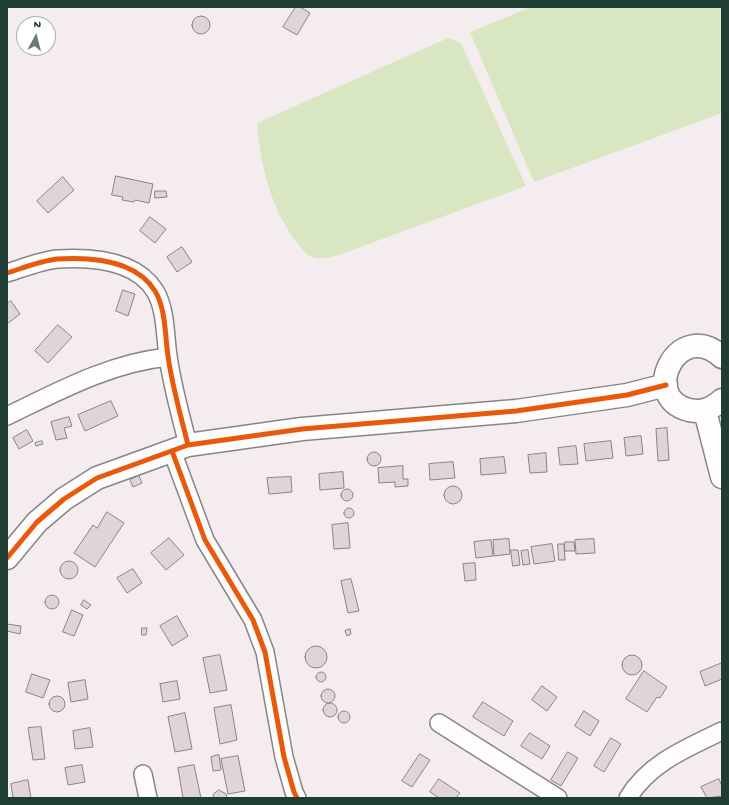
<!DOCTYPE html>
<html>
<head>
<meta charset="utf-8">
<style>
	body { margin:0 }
	#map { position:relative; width:729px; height:805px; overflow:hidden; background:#f5ecef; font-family:"Gochi Hand",sans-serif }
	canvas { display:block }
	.frame { position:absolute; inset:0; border:8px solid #1f3d34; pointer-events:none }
	.north { position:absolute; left:16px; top:16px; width:40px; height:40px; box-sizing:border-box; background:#fff; border:1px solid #a5b1ae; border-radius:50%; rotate:7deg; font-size:11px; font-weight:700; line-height:16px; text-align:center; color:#1f3d34 }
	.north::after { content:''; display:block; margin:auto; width:14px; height:18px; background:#6a7a75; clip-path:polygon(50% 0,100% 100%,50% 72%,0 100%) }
</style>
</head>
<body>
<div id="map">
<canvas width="729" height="805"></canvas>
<div class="frame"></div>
<div class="north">N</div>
</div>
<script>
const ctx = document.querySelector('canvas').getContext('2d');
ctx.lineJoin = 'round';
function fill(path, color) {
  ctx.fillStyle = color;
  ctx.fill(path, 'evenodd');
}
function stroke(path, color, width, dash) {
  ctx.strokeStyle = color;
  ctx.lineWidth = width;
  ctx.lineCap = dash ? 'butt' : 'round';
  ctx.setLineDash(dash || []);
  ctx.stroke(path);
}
const green = new Path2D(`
	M 531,7 L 722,7 L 722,113 L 534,182 L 470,32 Z
	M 448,38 L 461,43 L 526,186 L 336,256 C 328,257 320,260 312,257 C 305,255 299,245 295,240 C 269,204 261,165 257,123 Z`);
const building = new Path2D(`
	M 296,7 L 300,7 L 310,13 L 297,35 L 283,27 Z
	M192 25a9 9 0 1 1 18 0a9 9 0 1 1-18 0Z
	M 116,176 L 153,184 L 149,203 L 135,200 L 134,202 L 122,200 L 123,197 L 112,195 Z
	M 63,177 L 74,190 L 48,213 L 37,201 Z
	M 155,191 L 166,191 L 167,197 L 155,198 Z
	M 150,217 L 166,229 L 155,243 L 140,231 Z
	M 182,247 L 192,262 L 177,272 L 167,257 Z
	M 123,290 L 135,294 L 128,316 L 116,311 Z
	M 11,301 L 20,314 L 7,324 L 7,304 Z
	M 58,325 L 72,337 L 48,363 L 35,351 Z
	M 111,401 L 118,416 L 85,431 L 78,415 Z
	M 69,417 L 72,426 L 64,428 L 67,438 L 56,440 L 51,422 Z
	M 667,428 L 669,460 L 658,461 L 656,429 Z
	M 27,430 L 33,441 L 19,449 L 13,438 Z
	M 641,436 L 643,454 L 626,456 L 624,438 Z
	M 42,441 L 43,444 L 36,446 L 35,443 Z
	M 611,441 L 613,458 L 586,461 L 584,444 Z
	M 576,446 L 578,464 L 560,465 L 558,448 Z
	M367 459a7 7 0 1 1 14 0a7 7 0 1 1-14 0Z
	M 546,453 L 547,472 L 530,473 L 528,455 Z
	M 504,457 L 506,473 L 481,475 L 480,459 Z
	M 453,462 L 455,478 L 430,480 L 429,464 Z
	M 403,466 L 403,479 L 408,479 L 408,486 L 395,487 L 395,482 L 379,483 L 378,468 Z
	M 343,472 L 344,488 L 320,490 L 319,474 Z
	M 139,476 L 142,483 L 133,487 L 130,480 Z
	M 291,477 L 292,492 L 269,494 L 267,478 Z
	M444 495a9 9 0 1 1 18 0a9 9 0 1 1-18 0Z
	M341 495a6 6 0 1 1 12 0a6 6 0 1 1-12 0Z
	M344 513a5 5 0 1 1 10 0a5 5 0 1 1-10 0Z
	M 107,512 L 124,523 L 95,567 L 74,553 L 93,525 L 97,528 Z
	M 348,523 L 350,548 L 334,549 L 332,525 Z
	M 169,538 L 184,555 L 166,570 L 151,553 Z
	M 509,539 L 510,554 L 494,556 L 493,540 Z
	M 594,539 L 595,553 L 576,554 L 575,540 Z
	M 491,540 L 493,556 L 476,558 L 474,542 Z
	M 565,542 L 574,542 L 575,551 L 565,551 Z
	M 552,544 L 555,561 L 534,564 L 531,547 Z
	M 558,544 L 564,544 L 565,560 L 559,560 Z
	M 511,550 L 518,550 L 520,565 L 513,566 Z
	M 528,550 L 530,564 L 523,565 L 521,551 Z
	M60 570a9 9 0 1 1 18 0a9 9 0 1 1-18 0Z
	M 475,563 L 476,580 L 465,581 L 463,564 Z
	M 133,569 L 142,583 L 127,593 L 117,578 Z
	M 351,579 L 359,611 L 348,613 L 341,581 Z
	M45 602a7 7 0 1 1 14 0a7 7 0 1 1-14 0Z
	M 84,600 L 91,605 L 87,609 L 81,605 Z
	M 72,610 L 83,615 L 74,636 L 63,632 Z
	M 177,616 L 188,636 L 172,646 L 160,626 Z
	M 7,624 L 21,626 L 20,634 L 7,631 Z
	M 142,628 L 147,628 L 146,635 L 142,635 Z
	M 350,629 L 351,634 L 347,636 L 345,631 Z
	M305 657a11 11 0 1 1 22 0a11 11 0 1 1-22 0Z
	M 220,655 L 227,690 L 210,693 L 203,658 Z
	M622 665a10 10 0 1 1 20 0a10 10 0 1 1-20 0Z
	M 722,663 L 722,679 L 705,686 L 700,672 Z
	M 644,671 L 667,687 L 660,698 L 657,697 L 647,712 L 626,699 Z
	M316 677a5 5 0 1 1 10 0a5 5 0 1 1-10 0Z
	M 32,674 L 50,680 L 43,698 L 26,692 Z
	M 85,680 L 88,699 L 71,702 L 68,683 Z
	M 177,681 L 180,699 L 163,702 L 160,684 Z
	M 542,686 L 557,697 L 547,711 L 532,700 Z
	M321 696a7 7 0 1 1 14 0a7 7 0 1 1-14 0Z
	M49 704a8 8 0 1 1 16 0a8 8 0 1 1-16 0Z
	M 483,702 L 513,721 L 504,736 L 473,717 Z
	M323 710a7 7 0 1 1 14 0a7 7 0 1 1-14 0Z
	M 231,705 L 237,740 L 220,744 L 214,708 Z
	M338 717a6 6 0 1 1 12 0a6 6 0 1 1-12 0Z
	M 584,711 L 599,721 L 590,736 L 575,726 Z
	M 185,713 L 192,749 L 175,752 L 168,717 Z
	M 41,727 L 45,759 L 33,760 L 28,728 Z
	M 90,728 L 93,747 L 75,749 L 73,731 Z
	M 530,733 L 550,746 L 542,759 L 521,746 Z
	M 611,738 L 621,744 L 604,772 L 594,766 Z
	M 568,752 L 578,758 L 561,786 L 551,780 Z
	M 420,754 L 430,760 L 412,787 L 402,781 Z
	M 219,755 L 221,770 L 213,771 L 211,757 Z
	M 238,756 L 245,791 L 228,794 L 221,759 Z
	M 82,765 L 85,782 L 68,785 L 65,768 Z
	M 194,765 L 201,798 L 183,798 L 178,768 Z
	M 439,779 L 460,793 L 456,798 L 439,798 L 430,792 Z
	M 719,779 L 722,786 L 722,796 L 707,798 L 701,787 Z
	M 28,780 L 31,798 L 13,798 L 11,784 Z
	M 219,790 L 226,794 L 227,798 L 214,798 L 213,795 Z`);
const street = new Path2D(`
	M 7,273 C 23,268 40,261 57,259 C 90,257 136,260 155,291 C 166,309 165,336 168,356 C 172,386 181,416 188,445
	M 7,416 C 59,391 110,363 168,357
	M 172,451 L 205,540 L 253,620 L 265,652 L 284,757 L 294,792 L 297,798
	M 439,723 L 558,798
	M 143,774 L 148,798
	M 628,798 C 649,763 687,748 722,731`);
const secondary = new Path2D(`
	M 722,357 C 679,317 638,397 689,410 C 702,413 712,409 722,400
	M 705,411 L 722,477
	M 7,558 L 37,522 L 64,499 L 97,478 L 188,445 L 302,429 L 516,411 L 627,395 L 666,385`);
const cycleway = new Path2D(`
	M 7,273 C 23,268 40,261 57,259 C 90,257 136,260 155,291 C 166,309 165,336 168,356 C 172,386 181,416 188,445
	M 172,451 L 205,540 L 253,620 L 265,652 L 284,757 L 294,792 L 297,798
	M 7,558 L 37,522 L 64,499 L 97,478 L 188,445 L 302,429 L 516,411 L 627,395 L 666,385`);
fill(green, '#d8e7c1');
fill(building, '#e1d4d8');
stroke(building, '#858686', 1);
stroke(street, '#858686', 20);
stroke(secondary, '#858686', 25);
stroke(street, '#fefcfd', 17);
stroke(secondary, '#fefcfd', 22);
stroke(cycleway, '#e8590c', 5);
</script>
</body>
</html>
